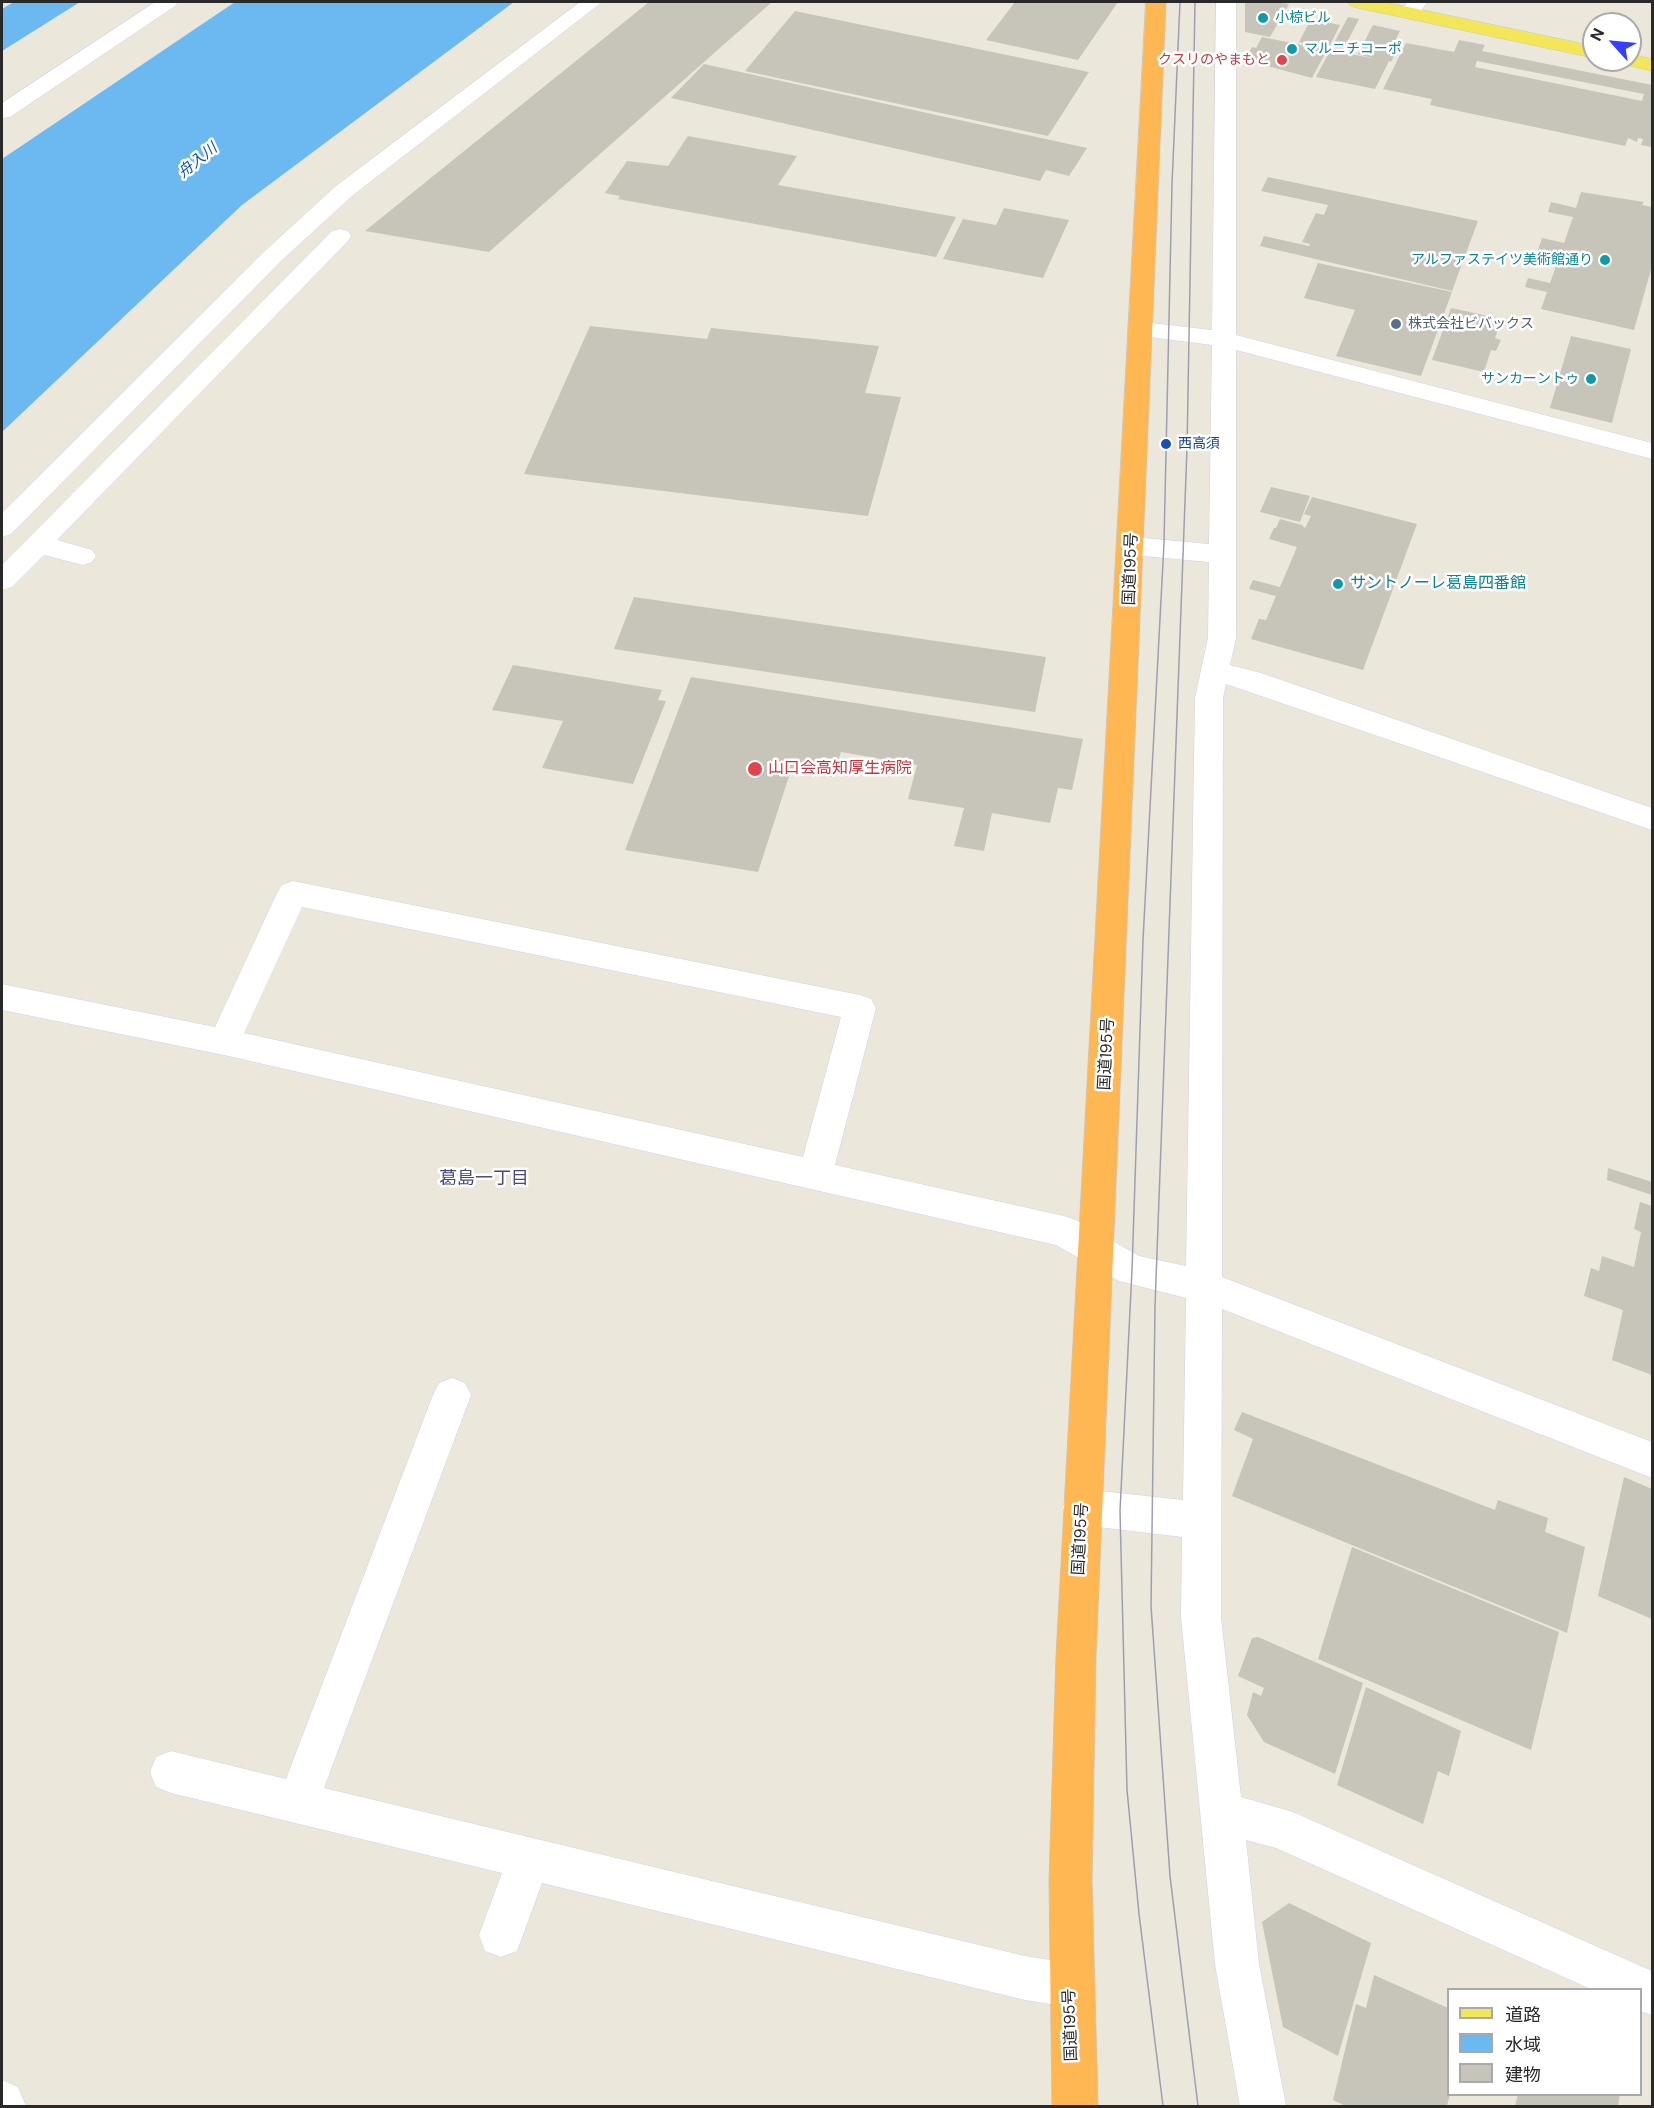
<!DOCTYPE html>
<html>
<head>
<meta charset="utf-8">
<style>
	body { margin:0 }
	#map { position:relative; width:1654px; height:2108px; overflow:hidden; background:#ece7db; font-family:"DM Sans","Noto Sans JP",sans-serif }
	canvas { display:block }
	.frame { position:absolute; inset:0; border:3px solid #292929; pointer-events:none }
	.legend { position:absolute; left:1447px; top:1988px; width:195px; height:108px; box-sizing:border-box; background:#fff; border:2px solid #a9a9a9; margin:0; padding:8px 10px; list-style:none; font-size:18px; color:#292929 }
	.legend li { display:flex; align-items:center; gap:12px; height:30px }
	.legend b { width:30px; border:2px solid #a9a9a9 }
	.north { position:absolute; left:1582px; top:12px; width:60px; height:60px; box-sizing:border-box; background:#fff; border:2px solid #a9a9a9; border-radius:50%; rotate:297deg; font-size:16px; font-weight:700; line-height:24px; text-align:center; color:#292929 }
	.north::after { content:''; display:block; margin:auto; width:21px; height:27px; background:#373efd; clip-path:polygon(50% 0,100% 100%,50% 72%,0 100%) }
</style>
</head>
<body>
<div id="map">
<canvas width="1654" height="2108"></canvas>
<div class="frame"></div>
<ul class="legend">
<li><b style="height:8px;background:#f3e659"></b>道路</li>
<li><b style="height:16px;background:#6bb9f0"></b>水域</li>
<li><b style="height:16px;background:#c7c4ba"></b>建物</li>
</ul>
<div class="north">N</div>
</div>
<script>
const ctx = document.querySelector('canvas').getContext('2d');
ctx.lineJoin = 'round';
function fill(path, color) {
  ctx.fillStyle = color;
  ctx.fill(path, 'evenodd');
}
function stroke(path, color, width, dash) {
  ctx.strokeStyle = color;
  ctx.lineWidth = width;
  ctx.lineCap = dash ? 'butt' : 'round';
  ctx.setLineDash(dash || []);
  ctx.stroke(path);
}
function drawText(font, color, halo, rows, align = 'center') {
  ctx.font = font + ' "DM Sans","Noto Sans JP",sans-serif';
  ctx.lineWidth = 5;
  ctx.setLineDash([]);
  ctx.textBaseline = 'middle';
  ctx.strokeStyle = halo;
  ctx.fillStyle = color;
  for (const [text, x, y, turn = 0] of rows) {
    ctx.save();
    ctx.translate(x, y);
    ctx.rotate((+turn || 0) * Math.PI / 180);
    ctx.textAlign = isNaN(turn) ? turn : align;
    if (halo) ctx.strokeText(text, 0, 0);
    ctx.fillText(text, 0, 0);
    ctx.restore();
  }
}
const water = new Path2D(`
	M 14,2 L 80,2 L 2,51 L 2,9 Z
	M 235,2 L 514,2 L 242,205 L 2,432 L 2,159 Z`);
const building = new Path2D(`
	M 649,2 L 772,2 L 489,252 L 365,231 Z
	M 1015,2 L 1118,2 L 1078,60 L 986,40 Z
	M 1245,2 L 1275,2 L 1289,4 L 1270,37 L 1245,32 Z
	M 795,11 L 1089,72 L 1048,136 L 745,71 Z
	M 1348,17 L 1359,19 L 1342,52 L 1375,59 L 1358,54 L 1373,25 L 1400,31 L 1395,41 L 1401,43 L 1391,62 L 1389,61 L 1375,89 L 1316,77 Z
	M 1311,19 L 1340,25 L 1328,49 L 1299,42 Z
	M 1262,37 L 1327,50 L 1312,78 L 1245,60 L 1252,47 L 1256,48 Z
	M 1459,40 L 1485,45 L 1482,51 L 1652,85 L 1652,147 L 1641,145 L 1643,139 L 1638,138 L 1637,142 L 1628,138 L 1625,146 L 1430,105 L 1432,99 L 1383,89 L 1406,43 L 1454,52 ZM 1477,61 L 1644,94 L 1642,101 L 1475,67 Z
	M 704,64 L 1064,143 L 1087,148 L 1069,176 L 1046,170 L 1040,181 L 671,98 Z
	M 688,136 L 797,156 L 778,185 L 956,217 L 936,257 L 618,199 L 620,196 L 605,193 L 627,161 L 668,166 Z
	M 1268,177 L 1478,221 L 1452,291 L 1260,246 L 1264,236 L 1309,246 L 1310,244 L 1302,242 L 1316,213 L 1324,215 L 1328,205 L 1261,191 Z
	M 1581,192 L 1644,202 L 1642,205 L 1652,207 L 1652,266 L 1634,330 L 1541,309 L 1547,292 L 1525,287 L 1528,278 L 1550,283 L 1560,255 L 1538,250 L 1542,238 L 1564,243 L 1573,217 L 1548,212 L 1551,202 L 1576,208 Z
	M 1004,208 L 1069,220 L 1043,278 L 943,259 L 963,219 L 996,225 Z
	M 1318,263 L 1452,292 L 1421,376 L 1336,356 L 1355,310 L 1304,298 Z
	M 1451,308 L 1502,319 L 1495,338 L 1501,340 L 1496,351 L 1491,350 L 1484,372 L 1432,360 Z
	M 590,326 L 707,339 L 711,328 L 879,346 L 865,393 L 901,397 L 868,516 L 524,474 Z
	M 1571,336 L 1631,349 L 1612,423 L 1550,408 Z
	M 1271,487 L 1310,496 L 1300,522 L 1260,512 Z
	M 1312,497 L 1417,524 L 1363,670 L 1251,639 L 1259,619 L 1266,620 L 1276,596 L 1249,589 L 1253,580 L 1280,587 L 1297,547 L 1269,539 L 1274,528 L 1276,528 L 1280,519 L 1302,525 L 1305,528 L 1311,516 L 1304,514 Z
	M 634,597 L 1046,657 L 1035,712 L 614,649 Z
	M 513,665 L 662,690 L 658,700 L 666,701 L 633,784 L 542,768 L 563,721 L 492,710 Z
	M 691,677 L 1083,739 L 1072,790 L 1058,788 L 1050,823 L 992,813 L 984,851 L 954,846 L 964,808 L 908,799 L 917,765 L 841,752 L 833,777 L 791,770 L 758,872 L 625,850 Z
	M 1608,1168 L 1652,1182 L 1652,1195 L 1607,1180 Z
	M 1640,1202 L 1652,1206 L 1652,1375 L 1612,1360 L 1623,1310 L 1584,1296 L 1591,1268 L 1599,1271 L 1602,1256 L 1634,1267 L 1641,1232 L 1634,1229 Z
	M 1242,1412 L 1495,1510 L 1498,1500 L 1548,1518 L 1545,1532 L 1585,1547 L 1567,1633 L 1232,1496 L 1253,1439 L 1234,1430 Z
	M 1624,1477 L 1652,1489 L 1652,1619 L 1598,1596 Z
	M 1352,1547 L 1559,1632 L 1531,1750 L 1318,1659 Z
	M 1258,1637 L 1363,1683 L 1335,1774 L 1264,1742 L 1247,1715 L 1253,1692 L 1261,1696 L 1264,1688 L 1238,1676 L 1252,1638 Z
	M 1366,1687 L 1461,1731 L 1449,1776 L 1438,1771 L 1423,1824 L 1337,1785 Z
	M 1289,1903 L 1371,1943 L 1338,2056 L 1283,2027 L 1262,1922 Z
	M 1374,1975 L 1448,2008 L 1450,2094 L 1447,2106 L 1346,2106 L 1333,2100 L 1356,2004 L 1366,2008 Z
	M 1518,2094 L 1620,2094 L 1618,2106 L 1515,2106 Z`);
const minor = new Path2D(`
	M 155,2 L 178,2 L 175,6 L 10,117 L 2,118 L 2,103 Z
	M 580,2 L 602,2 L 352,196 L 282,260 L 11,534 L 2,537 L 2,513 L 266,250 L 336,186 Z
	M 1216,2 L 1236,2 L 1236,335 L 1652,443 L 1652,459 L 1236,350 L 1236,638 L 1230,665 L 1261,673 L 1652,808 L 1652,830 L 1226,684 L 1223,698 L 1222,1277 L 1652,1442 L 1652,1478 L 1222,1309 L 1221,1617 L 1241,1797 L 1293,1812 L 1652,1971 L 1652,2015 L 1640,2011 L 1640,1990 L 1593,1990 L 1276,1848 L 1246,1840 L 1259,1964 L 1286,2106 L 1240,2106 L 1215,1964 L 1181,1617 L 1182,1537 L 1082,1525 L 1068,1520 L 1063,1507 L 1068,1494 L 1082,1489 L 1183,1500 L 1186,1298 L 1119,1281 L 1056,1245 L 224,1055 L 2,1010 L 2,984 L 215,1027 L 277,893 L 282,885 L 293,881 L 860,995 L 871,999 L 876,1008 L 835,1165 L 1064,1216 L 1076,1220 L 1139,1256 L 1186,1266 L 1195,698 L 1208,638 L 1209,562 L 1132,555 L 1123,552 L 1119,546 L 1123,540 L 1132,537 L 1209,544 L 1212,345 L 1142,336 L 1133,334 L 1130,329 L 1133,324 L 1142,322 L 1212,330 ZM 302,907 L 841,1017 L 803,1157 L 244,1033 Z
	M 1407,2 L 1427,2 L 1417,17 L 1403,17 L 1400,13 Z
	M 340,229 L 348,231 L 351,236 L 348,241 L 57,540 L 92,550 L 96,556 L 92,562 L 83,565 L 44,555 L 12,587 L 2,590 L 2,565 L 332,231 Z
	M 452,1378 L 465,1383 L 471,1395 L 324,1788 L 1025,1956 L 1069,1963 L 1085,1969 L 1091,1985 L 1085,2001 L 1069,2007 L 1025,2000 L 542,1883 L 517,1951 L 501,1957 L 485,1951 L 479,1935 L 502,1873 L 171,1793 L 156,1787 L 150,1772 L 156,1757 L 171,1751 L 286,1779 L 433,1395 L 439,1383 Z
	M 2,2080 L 18,2087 L 26,2106 L 2,2106 Z`);
const major = new Path2D(`
	M 1348,2 L 1384,2 L 1594,46 L 1594,58 L 1358,8 L 1351,6 Z
	M 1630,54 L 1652,59 L 1652,71 L 1622,64 L 1619,60 L 1630,60 Z`);
const highway = new Path2D(`
	M 1146,2 L 1166,2 L 1096,1656 L 1092,1881 L 1098,2106 L 1052,2106 L 1049,1881 L 1056,1656 Z`);
const tram = new Path2D(`
	M 1195,2 L 1187,448 L 1155,1306 L 1151,1606 L 1170,1876 L 1198,2106
	M 1163,2106 L 1139,1914 L 1127,1790 L 1120,1511 L 1132,1270 L 1143,940 L 1164,543 L 1172,184 L 1180,2`);
const markers = [
	[1263,18,6,"#0f9aa8"],
	[1292,49,6,"#0f9aa8"],
	[1282,60,6,"#e0444e"],
	[1605,260,6,"#0f9aa8"],
	[1396,324,6,"#5c6f8a"],
	[1591,379,6,"#0f9aa8"],
	[1166,444,6,"#1a4fb4"],
	[1338,584,6,"#0f9aa8"],
	[755,769,8,"#e0444e"]
];
const farCulturenames = [
	["小椋ビル",1275,18],
	["マルニチコーポ",1304,49],
	["アルファステイツ美術館通り",1593,260,"right"],
	["サンカーントゥ",1579,379,"right"]
];
const farHealthnames = [
	["クスリのやまもと",1270,60]
];
const farServicenames = [
	["株式会社ビバックス",1408,324]
];
const farTransitnames = [
	["西高須",1178,444]
];
const farWaternames = [
	["舟入川",198,161,-39]
];
const streetNames = [
	["国道195号",1131,569,-88],
	["国道195号",1107,1054,-87],
	["国道195号",1081,1539,-87],
	["国道195号",1071,2025,-92]
];
const cultureNames = [
	["サントノーレ葛島四番館",1350,584]
];
const healthNames = [
	["山口会高知厚生病院",768,769]
];
const neighbourhoodNames = [
	["葛島一丁目",484,1179]
];
fill(water, '#6bb9f0');
fill(building, '#c7c4ba');
stroke(minor, '#d0d1e3', 1);
stroke(major, '#c7c7c7', 1);
stroke(highway, '#c7c7c7', 1);
fill(minor, '#fff');
fill(major, '#f3e659');
fill(highway, '#ffb753');
stroke(tram, '#9e9db4', 1.5);
for (const [x, y, r, color] of markers) {
  const dot = new Path2D();
  dot.arc(x, y, r, 0, 2 * Math.PI);
  ctx.fillStyle = color;
  ctx.fill(dot);
  stroke(dot, '#fff', 2);
}
drawText('14px', '#0d838f', '#fff', farCulturenames, 'left');
drawText('14px', '#be3a42', '#fff', farHealthnames, 'right');
drawText('14px', '#4e5e75', '#fff', farServicenames, 'left');
drawText('14px', '#164399', '#fff', farTransitnames, 'left');
drawText('italic 15px', '#0b549c', '#fff', farWaternames);
drawText('16px', '#292929', '#fff', streetNames);
drawText('16px', '#0d838f', '#fff', cultureNames, 'left');
drawText('16px', '#be3a42', '#fff', healthNames, 'left');
drawText('18px', '#494a7b', '#fff', neighbourhoodNames);
</script>
</body>
</html>
